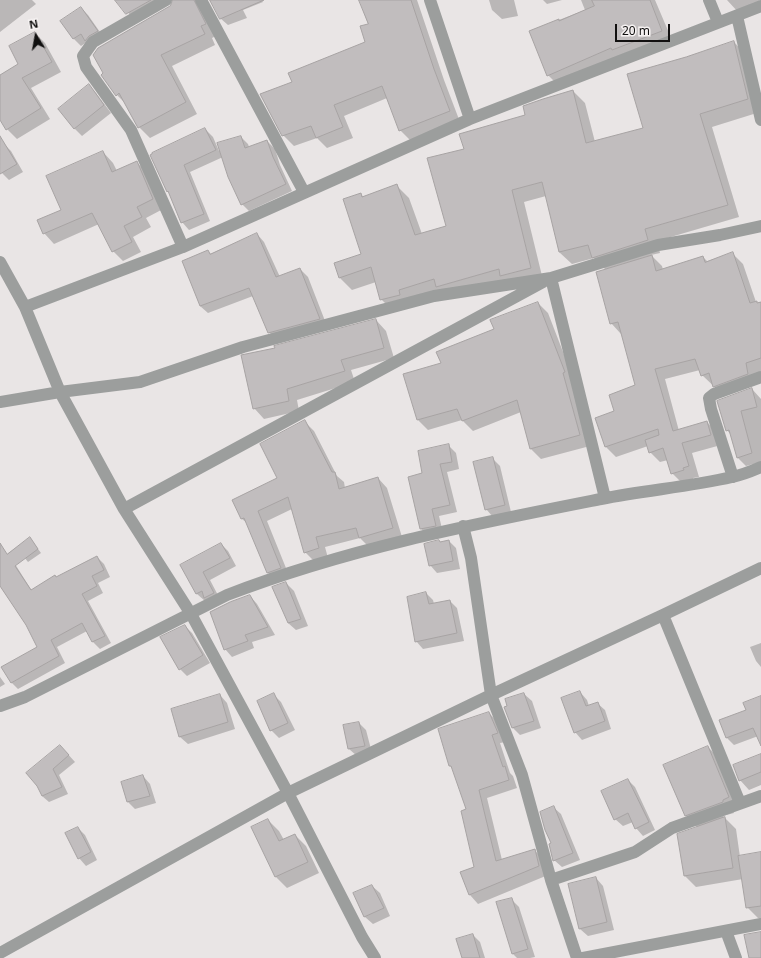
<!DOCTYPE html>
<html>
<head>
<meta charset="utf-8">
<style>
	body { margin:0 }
	#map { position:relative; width:761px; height:958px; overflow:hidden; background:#e9e5e5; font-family:"Noto Sans",sans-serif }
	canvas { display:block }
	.north { position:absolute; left:16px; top:16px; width:40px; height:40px; -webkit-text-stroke:3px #f6f2f2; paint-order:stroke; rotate:349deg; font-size:11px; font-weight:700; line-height:16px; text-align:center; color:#111010 }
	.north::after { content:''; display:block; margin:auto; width:14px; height:18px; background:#111010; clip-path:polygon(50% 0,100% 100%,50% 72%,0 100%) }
	.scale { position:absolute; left:615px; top:24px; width:55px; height:18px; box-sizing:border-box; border:2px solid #111010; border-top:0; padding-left:5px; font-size:12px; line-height:14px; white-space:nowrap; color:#111010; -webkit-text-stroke:3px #f6f2f2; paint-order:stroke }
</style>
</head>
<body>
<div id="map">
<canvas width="761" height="958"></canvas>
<div class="north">N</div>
<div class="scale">20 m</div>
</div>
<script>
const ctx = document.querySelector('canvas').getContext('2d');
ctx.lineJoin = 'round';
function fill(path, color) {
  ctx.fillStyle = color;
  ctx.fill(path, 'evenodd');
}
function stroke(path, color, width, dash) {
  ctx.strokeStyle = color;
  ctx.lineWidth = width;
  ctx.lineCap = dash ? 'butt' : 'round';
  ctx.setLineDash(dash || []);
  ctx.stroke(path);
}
const shadow = new Path2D(`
	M 0,0 L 32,0 L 36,4 L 0,32 Z
	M 117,0 L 155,0 L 132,17 Z
	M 176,0 L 200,0 L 216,36 L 212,38 L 215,45 L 172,66 L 197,114 L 150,138 L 139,127 L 128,106 L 117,95 L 102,75 L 170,7 Z
	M 210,0 L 262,0 L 263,2 L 243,10 L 247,18 L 228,25 L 220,18 Z
	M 360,0 L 417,0 L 444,80 L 460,122 L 411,141 L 400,130 L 387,98 L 344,116 L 353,138 L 327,148 L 317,138 L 294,146 L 283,135 L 293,82 L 367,43 L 369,24 Z
	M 489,0 L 514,0 L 518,16 L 502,19 L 492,10 Z
	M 543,0 L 562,0 L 547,4 Z
	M 581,0 L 655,0 L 672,40 L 558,85 L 548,75 L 530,31 L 585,10 Z
	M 727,0 L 761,0 L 738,12 Z
	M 81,8 L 88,15 L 102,35 L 87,42 L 81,46 L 74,39 L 61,22 Z
	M 35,33 L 45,43 L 61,72 L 31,88 L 50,119 L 17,139 L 7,129 L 0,118 L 0,77 L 20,64 Z
	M 734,42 L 746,55 L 760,112 L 712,127 L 739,217 L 657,241 L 660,253 L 651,255 L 662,266 L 663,270 L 703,257 L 708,262 L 733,254 L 743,264 L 756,302 L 758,304 L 761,303 L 761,371 L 724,396 L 702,375 L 700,370 L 665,379 L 679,431 L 707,422 L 717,433 L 721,445 L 692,453 L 699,477 L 693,478 L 693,480 L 682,483 L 672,473 L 668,460 L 660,462 L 650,452 L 648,446 L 616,457 L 605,446 L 615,412 L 636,386 L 622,333 L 621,334 L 611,323 L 606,270 L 594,258 L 572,264 L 559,252 L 546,196 L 524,202 L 543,280 L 443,292 L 393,311 L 381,299 L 376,282 L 352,290 L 340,278 L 362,255 L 360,194 L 364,197 L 396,185 L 409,198 L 422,234 L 447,227 L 465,150 L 573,91 L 585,103 L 595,142 L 644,129 Z
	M 89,85 L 96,93 L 111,113 L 82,136 L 74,128 Z
	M 205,129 L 213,137 L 219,151 L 241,137 L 248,144 L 249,147 L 267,141 L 275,149 L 280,165 L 292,191 L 249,211 L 242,204 L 223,157 L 190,172 L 210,221 L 189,230 L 182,222 L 170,194 L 168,191 L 152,155 Z
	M 4,144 L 11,151 L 23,172 L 9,180 L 0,171 L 0,146 Z
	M 103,152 L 113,163 L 117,171 L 136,162 L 147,172 L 163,209 L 146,218 L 151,227 L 133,237 L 141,252 L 123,261 L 113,251 L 99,224 L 54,244 L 44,233 L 62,211 Z
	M 257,234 L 264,242 L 280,277 L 300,269 L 308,277 L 327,326 L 276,339 L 269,332 L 253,296 L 208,313 L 200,306 L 208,251 L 211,254 Z
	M 538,303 L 548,313 L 575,383 L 590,446 L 541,459 L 530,448 L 521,412 L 473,431 L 462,420 L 428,430 L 418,420 L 495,330 Z
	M 376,320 L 386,331 L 394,358 L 351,370 L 355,382 L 297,400 L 299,411 L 264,419 L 254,408 L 276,349 Z
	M 752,389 L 761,399 L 761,462 L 746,466 L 737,457 L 731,435 L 727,430 Z
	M 304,421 L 314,431 L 337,476 L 344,482 L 345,488 L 378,478 L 387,488 L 402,537 L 369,547 L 360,538 L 325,547 L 328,558 L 315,562 L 305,552 L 292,509 L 267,521 L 290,578 L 277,582 L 267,572 L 247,523 L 242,519 L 279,479 Z
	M 448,445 L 456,453 L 459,469 L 447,472 L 457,512 L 439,516 L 443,533 L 429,536 L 421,529 L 424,474 Z
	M 492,458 L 500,466 L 511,512 L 493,517 L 486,509 Z
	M 449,541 L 456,548 L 460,569 L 437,573 L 430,565 L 440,543 Z
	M 33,542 L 41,553 L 28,562 L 17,548 Z
	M 221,544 L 228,551 L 236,566 L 210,580 L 221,601 L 205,601 L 197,594 L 182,565 Z
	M 97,557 L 104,564 L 110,577 L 98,583 L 103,593 L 88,601 L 111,643 L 100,649 L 93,642 L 87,631 L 57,647 L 65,663 L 18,689 L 11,682 L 38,647 L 27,625 L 0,584 L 0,563 L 15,564 L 32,591 Z
	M 286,583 L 294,591 L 308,626 L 296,630 L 288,623 Z
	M 426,593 L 433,600 L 434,604 L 450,601 L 457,608 L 464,641 L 423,649 L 416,641 Z
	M 250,596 L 257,604 L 275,635 L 252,642 L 254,648 L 232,657 L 225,649 Z
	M 185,626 L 192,633 L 210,663 L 187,676 L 180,669 Z
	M 761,643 L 761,667 L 756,661 L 750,647 Z
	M 0,677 L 5,684 L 0,687 Z
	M 580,692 L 587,700 L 589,706 L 597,703 L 605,710 L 611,729 L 582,740 L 575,732 Z
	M 524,694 L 532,701 L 541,728 L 520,735 L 513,728 L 508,707 Z
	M 220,695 L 227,703 L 235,729 L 188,744 L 180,737 L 172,710 Z
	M 274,695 L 281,702 L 295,730 L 279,738 L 271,730 Z
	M 761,697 L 761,735 L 734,745 L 727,738 L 747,710 Z
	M 489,713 L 498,722 L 506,742 L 500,743 L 510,773 L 513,776 L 517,788 L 487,798 L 502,860 L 534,850 L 543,858 L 548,875 L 478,904 L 470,895 L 461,873 L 475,868 L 468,810 L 454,769 L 450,766 Z
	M 359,723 L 366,730 L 372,753 L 357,756 L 349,749 L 344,726 Z
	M 708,747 L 719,758 L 740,808 L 733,811 L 734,813 L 723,816 L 736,829 L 740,857 L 761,853 L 761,918 L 758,918 L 747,907 L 743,879 L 696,887 L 684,875 L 698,828 L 685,815 Z
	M 66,752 L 75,762 L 59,775 L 68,794 L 49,802 L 42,796 L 38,785 Z
	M 761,755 L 761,785 L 749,790 L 740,780 Z
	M 143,776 L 150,784 L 156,803 L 135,809 L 128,802 L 122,783 Z
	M 628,780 L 635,787 L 655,830 L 643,836 L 636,828 L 633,822 L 623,826 L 615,819 Z
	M 553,807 L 561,814 L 580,860 L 562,867 L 554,860 L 552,844 Z
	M 268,820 L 279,831 L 284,840 L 295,835 L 306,846 L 319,873 L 287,888 L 276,877 L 252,827 Z
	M 78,828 L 85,835 L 97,860 L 86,866 L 79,858 Z
	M 596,878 L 603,886 L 614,930 L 588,936 L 580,929 Z
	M 372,886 L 380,893 L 390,916 L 373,924 L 365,917 L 355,894 Z
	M 511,899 L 519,907 L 535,957 L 530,958 L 517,958 L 513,954 Z
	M 473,935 L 480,942 L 485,958 L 463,958 Z`);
const building = new Path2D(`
	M 115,0 L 151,0 L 126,14 Z
	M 173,0 L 194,0 L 206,24 L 201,26 L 205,34 L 161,55 L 186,102 L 138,128 L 119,93 L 116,96 L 101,75 L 103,73 L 93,55 L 98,48 L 170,6 Z
	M 210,0 L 264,0 L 220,19 Z
	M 359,0 L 411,0 L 434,69 L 450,111 L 399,131 L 382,86 L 334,105 L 343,127 L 316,138 L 311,126 L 282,136 L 260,94 L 292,82 L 288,73 L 365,42 L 360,26 L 368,24 Z
	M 592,0 L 650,0 L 662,31 L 612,50 L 611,48 L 547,76 L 529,31 L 559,19 L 559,21 L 594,6 Z
	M 81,7 L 98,31 L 89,36 L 85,41 L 81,34 L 73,39 L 60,21 Z
	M 35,32 L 52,62 L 22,78 L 41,108 L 6,130 L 0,120 L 0,75 L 18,64 L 9,46 Z
	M 734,41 L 748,99 L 700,114 L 728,205 L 645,229 L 648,240 L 592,258 L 588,245 L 559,252 L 542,182 L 512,190 L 531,268 L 500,276 L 499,269 L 436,287 L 434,279 L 399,290 L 400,295 L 380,300 L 371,267 L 339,278 L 334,263 L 361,254 L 343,199 L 361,193 L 362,197 L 397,184 L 415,235 L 446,226 L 427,158 L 464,149 L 459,134 L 525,115 L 523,106 L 543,99 L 573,90 L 586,143 L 643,128 L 627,74 L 686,57 Z
	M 89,84 L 104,105 L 74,129 L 58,109 Z
	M 205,128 L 216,150 L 184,165 L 204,214 L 181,223 L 168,191 L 167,192 L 150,155 L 152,154 L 152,153 Z
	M 0,136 L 17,164 L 0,174 Z
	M 241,136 L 245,148 L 267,140 L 273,157 L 286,184 L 241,205 L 228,177 L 217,143 Z
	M 103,151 L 112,172 L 137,161 L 153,199 L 137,207 L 142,217 L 124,226 L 132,242 L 112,252 L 92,213 L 43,234 L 37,220 L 61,210 L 46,176 Z
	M 257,233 L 276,277 L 300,268 L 320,319 L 268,333 L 249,288 L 200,306 L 182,261 L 208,250 L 210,254 Z
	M 733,252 L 750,303 L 757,301 L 757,303 L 761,302 L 761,358 L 746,363 L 748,374 L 713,387 L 709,373 L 701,376 L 695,359 L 655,369 L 673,431 L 707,421 L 711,435 L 682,443 L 689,466 L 683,468 L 684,470 L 671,474 L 663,448 L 649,453 L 645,440 L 659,435 L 658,429 L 605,447 L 595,418 L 614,411 L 609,395 L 635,385 L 618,322 L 610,324 L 596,272 L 652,255 L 656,271 L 703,256 L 705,262 Z
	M 538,302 L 565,372 L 563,373 L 580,435 L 530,449 L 517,400 L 462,421 L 457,409 L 417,420 L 403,374 L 441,363 L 436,352 L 494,329 L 490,320 Z
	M 376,319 L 384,348 L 341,360 L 345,371 L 287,389 L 289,401 L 253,409 L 241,355 L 275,348 L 274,346 Z
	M 752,388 L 757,407 L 741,411 L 752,453 L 737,458 L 729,430 L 726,431 L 717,401 Z
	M 305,420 L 332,472 L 335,472 L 339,489 L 378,477 L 393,528 L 359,538 L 356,528 L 316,537 L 319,548 L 304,553 L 288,497 L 258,511 L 281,568 L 267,573 L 244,518 L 241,519 L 232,500 L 277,478 L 260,444 Z
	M 449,444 L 452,462 L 440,464 L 450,505 L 432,509 L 436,526 L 420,529 L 408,477 L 422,473 L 418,451 Z
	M 493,457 L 505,505 L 485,510 L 473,462 Z
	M 30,537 L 38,549 L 15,566 L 31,590 L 55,575 L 56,577 L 97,556 L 104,570 L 92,576 L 97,586 L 82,594 L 105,636 L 92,642 L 82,623 L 51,640 L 59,656 L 11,683 L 1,667 L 37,647 L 26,625 L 0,586 L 0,543 L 7,554 Z
	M 439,540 L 440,542 L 449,540 L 453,561 L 429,566 L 424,544 Z
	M 221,543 L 230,558 L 203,572 L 214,593 L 204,598 L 202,591 L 196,594 L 180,565 Z
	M 286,582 L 301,619 L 288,623 L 272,587 Z
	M 426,592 L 429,604 L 450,600 L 457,633 L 415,642 L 407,597 Z
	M 250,595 L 268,627 L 245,635 L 248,641 L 224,650 L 210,612 L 230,602 Z
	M 185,625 L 203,655 L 179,670 L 160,637 Z
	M 580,691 L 586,706 L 598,702 L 605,721 L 574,733 L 561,698 Z
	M 274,693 L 288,723 L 270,731 L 257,701 Z
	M 524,693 L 534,721 L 512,728 L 504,707 L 507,706 L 505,699 Z
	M 220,694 L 228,722 L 179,737 L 171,709 Z
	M 761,696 L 761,746 L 753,728 L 726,738 L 719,720 L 746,710 L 743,703 Z
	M 489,712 L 498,733 L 492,735 L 503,767 L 505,766 L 509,780 L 479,790 L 496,861 L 535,849 L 539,866 L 469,895 L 460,872 L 474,867 L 461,811 L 466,809 L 451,766 L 449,766 L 438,729 Z
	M 359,722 L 365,746 L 348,749 L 343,725 Z
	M 60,745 L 69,755 L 53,769 L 62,787 L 42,796 L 37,786 L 26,773 Z
	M 708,746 L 729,797 L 723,800 L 723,802 L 685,816 L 663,765 Z
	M 761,754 L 761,772 L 739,781 L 733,765 Z
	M 143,775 L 150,796 L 127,802 L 121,782 Z
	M 628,779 L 649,822 L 635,829 L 628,813 L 614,820 L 601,791 Z
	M 554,806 L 573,853 L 553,861 L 549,844 L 551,843 L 545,830 L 540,812 Z
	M 725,817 L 733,868 L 684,876 L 677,834 Z
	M 268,819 L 279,841 L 295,834 L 308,862 L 275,877 L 251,827 Z
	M 78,827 L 91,852 L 78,859 L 65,833 Z
	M 761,852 L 761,906 L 746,908 L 738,856 Z
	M 596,877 L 607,922 L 579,929 L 568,884 Z
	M 372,885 L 384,908 L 364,917 L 353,893 Z
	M 512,898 L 528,949 L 512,954 L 496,902 Z
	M 761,932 L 761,958 L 749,958 L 744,935 Z
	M 473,934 L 480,958 L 462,958 L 456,939 Z`);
const minor = new Path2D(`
	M 166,0 L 93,42 L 83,56 L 86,67 L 131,130 L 183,247
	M 201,0 L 304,192
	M 430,0 L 470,119
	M 709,0 L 718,22
	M 737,16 L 761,120
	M 0,262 L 25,307 L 60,392 L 124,509 L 191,614 L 288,793 L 362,937 L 375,958
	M 551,278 L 605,498
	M 25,307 L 183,247 L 470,119 L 761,6
	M 0,402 L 60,392 L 140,382 L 243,347 L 434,296 L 551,278 L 658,245 L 720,235 L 761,226
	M 733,477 L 711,409 L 709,398 L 714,394 L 761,377
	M 124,509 L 543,282
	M 463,526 L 471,558 L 491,695 L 522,775 L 551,880 L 577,958
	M 663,615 L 740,803
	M 0,706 L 25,697 L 227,595 C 349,548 474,524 601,499 C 645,490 689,487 732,477 C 742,475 752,471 761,467
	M 551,880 L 635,852 L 672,828 L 761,796
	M 726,931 L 736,958
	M 0,953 L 288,793 L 491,695 L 663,615 L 761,568
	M 583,958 L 761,924`);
fill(shadow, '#0003');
fill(building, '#c1bdbe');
stroke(building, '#a7a3a3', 1);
stroke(minor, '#9c9e9d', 12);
</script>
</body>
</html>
